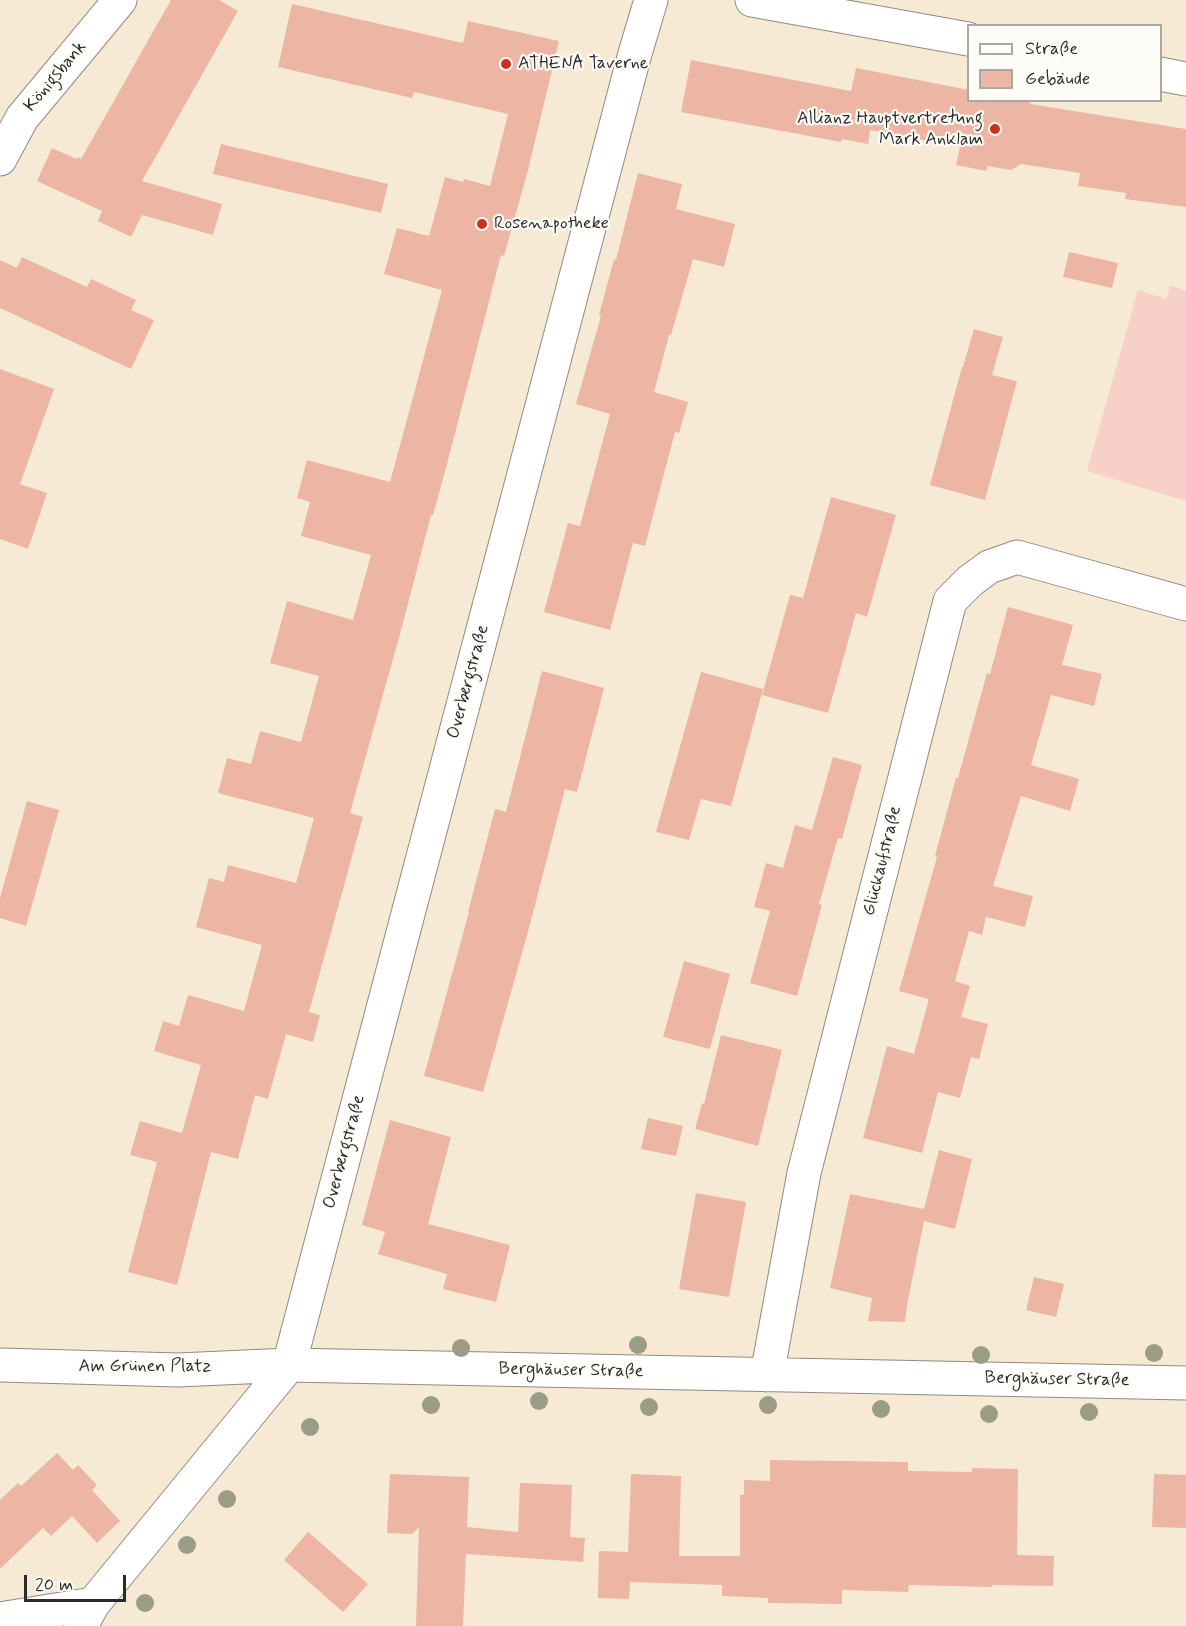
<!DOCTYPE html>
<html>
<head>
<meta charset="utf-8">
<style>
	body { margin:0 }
	#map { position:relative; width:1186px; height:1626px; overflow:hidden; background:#f6ead5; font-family:Mynerve,sans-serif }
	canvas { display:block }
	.legend { position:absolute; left:967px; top:24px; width:195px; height:78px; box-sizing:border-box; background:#fdfcf7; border:2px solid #a9a8a5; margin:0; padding:8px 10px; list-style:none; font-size:18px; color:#2b2b2b }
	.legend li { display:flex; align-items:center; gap:12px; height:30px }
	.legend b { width:30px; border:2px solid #a9a8a5 }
	.scale { position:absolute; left:24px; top:1575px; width:102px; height:27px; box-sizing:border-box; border:3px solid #2b2b2b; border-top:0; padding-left:8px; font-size:18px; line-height:21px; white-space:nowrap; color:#2b2b2b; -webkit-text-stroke:4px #fdfcf7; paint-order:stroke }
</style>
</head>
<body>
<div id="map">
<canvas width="1186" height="1626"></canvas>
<ul class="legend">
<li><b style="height:8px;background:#fff"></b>Straße</li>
<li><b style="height:16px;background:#edb5a4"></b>Gebäude</li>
</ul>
<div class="scale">20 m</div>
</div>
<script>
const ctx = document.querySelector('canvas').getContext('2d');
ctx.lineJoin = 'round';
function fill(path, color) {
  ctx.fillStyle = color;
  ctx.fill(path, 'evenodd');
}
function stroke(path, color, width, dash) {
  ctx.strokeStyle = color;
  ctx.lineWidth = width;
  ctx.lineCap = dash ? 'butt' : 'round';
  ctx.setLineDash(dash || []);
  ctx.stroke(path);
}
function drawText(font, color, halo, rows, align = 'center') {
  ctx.font = font + ' Mynerve,sans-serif';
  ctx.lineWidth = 4.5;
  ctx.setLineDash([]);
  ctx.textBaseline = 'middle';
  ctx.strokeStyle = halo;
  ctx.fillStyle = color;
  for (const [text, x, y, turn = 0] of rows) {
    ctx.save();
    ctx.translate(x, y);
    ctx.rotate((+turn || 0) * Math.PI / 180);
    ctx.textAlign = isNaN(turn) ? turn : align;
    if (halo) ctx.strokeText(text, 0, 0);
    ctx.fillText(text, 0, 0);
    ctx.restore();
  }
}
const built = new Path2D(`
	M 1170,286 L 1186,290 L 1186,501 L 1087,471 L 1138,290 L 1166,299 Z`);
const building = new Path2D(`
	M 171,0 L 219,0 L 238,11 L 142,181 L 222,204 L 213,235 L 142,215 L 131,237 L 98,221 L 102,211 L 37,181 L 52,148 L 77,159 L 78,157 L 81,159 Z
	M 292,4 L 463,43 L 468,21 L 559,41 L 528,170 L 504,256 L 501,255 L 446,468 L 433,515 L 431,515 L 403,623 L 350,813 L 363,817 L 309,1012 L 320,1015 L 313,1042 L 286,1034 L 268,1099 L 255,1095 L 238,1159 L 211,1152 L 177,1285 L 128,1272 L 157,1162 L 130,1155 L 140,1121 L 182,1133 L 201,1065 L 154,1051 L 163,1021 L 179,1026 L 188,995 L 244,1011 L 262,945 L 196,927 L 209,878 L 224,882 L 228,865 L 296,883 L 314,818 L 218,793 L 227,758 L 251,764 L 260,731 L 301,742 L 319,676 L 270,663 L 287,601 L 353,620 L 371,555 L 301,536 L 310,502 L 297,498 L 307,460 L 390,482 L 442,290 L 384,274 L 397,228 L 429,236 L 445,177 L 463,182 L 464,179 L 490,186 L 508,114 L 414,92 L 412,98 L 278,67 Z
	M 691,60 L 851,91 L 856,68 L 969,90 L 969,100 L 1031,100 L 1030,104 L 1186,129 L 1186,207 L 1125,199 L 1126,193 L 1078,186 L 1080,173 L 1021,164 L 1011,170 L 987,166 L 987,171 L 956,165 L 960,147 L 870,130 L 868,144 L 842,139 L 841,142 L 681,112 Z
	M 221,144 L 388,184 L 381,213 L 213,174 Z
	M 638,173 L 682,184 L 676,209 L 735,224 L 724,267 L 693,259 L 671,335 L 669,335 L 654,392 L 688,402 L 679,433 L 675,432 L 645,546 L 633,543 L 610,630 L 544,612 L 568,523 L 580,526 L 610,414 L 576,404 L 601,316 L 599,315 L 614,259 L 616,260 Z
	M 1069,252 L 1118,263 L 1112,288 L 1063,277 Z
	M 22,257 L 87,287 L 91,279 L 136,300 L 131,310 L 154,320 L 131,369 L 0,308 L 0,260 L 17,268 Z
	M 974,329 L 1003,337 L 992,375 L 1017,381 L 985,500 L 930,485 L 962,367 L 963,367 Z
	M 0,369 L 54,389 L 20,484 L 47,493 L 28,549 L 0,539 Z
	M 831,497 L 896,515 L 867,617 L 856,613 L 828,713 L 762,695 L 790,595 L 803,598 Z
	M 1008,607 L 1073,625 L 1062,665 L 1102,674 L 1094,706 L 1051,695 L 1031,765 L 1079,779 L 1070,811 L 1021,796 L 993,886 L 1033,896 L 1025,927 L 986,917 L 982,935 L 969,931 L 955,981 L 970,986 L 961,1017 L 988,1024 L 979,1059 L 971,1057 L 960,1098 L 938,1092 L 922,1153 L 863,1138 L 887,1046 L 914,1054 L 929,999 L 899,991 L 937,857 L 935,856 L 956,778 L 958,778 L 987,673 L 990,674 Z
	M 542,671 L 604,688 L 577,792 L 565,789 L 529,928 L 483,1092 L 424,1076 L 469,912 L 468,912 L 495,809 L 506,812 Z
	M 701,672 L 763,689 L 731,806 L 701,799 L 689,840 L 656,832 Z
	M 833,757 L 862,765 L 842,839 L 838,838 L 819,904 L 822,905 L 797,996 L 750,983 L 770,911 L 754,907 L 766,863 L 783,868 L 795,825 L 812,830 Z
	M 27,801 L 59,810 L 26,926 L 0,918 L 0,898 Z
	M 684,961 L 730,974 L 710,1049 L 663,1037 Z
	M 721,1035 L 782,1050 L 758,1146 L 695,1129 L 702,1103 L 704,1104 Z
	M 648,1118 L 683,1126 L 676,1156 L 641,1149 Z
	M 390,1120 L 451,1137 L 428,1224 L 510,1245 L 496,1302 L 443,1289 L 447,1274 L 378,1254 L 385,1232 L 362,1225 Z
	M 939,1150 L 972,1159 L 955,1229 L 924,1221 L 907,1305 L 905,1322 L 868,1321 L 872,1298 L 830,1288 L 850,1194 L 924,1209 Z
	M 696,1193 L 746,1202 L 729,1297 L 679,1289 Z
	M 1034,1277 L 1064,1284 L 1056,1317 L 1026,1310 Z
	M 57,1453 L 73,1470 L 78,1465 L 97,1485 L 92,1490 L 120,1521 L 97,1543 L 72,1516 L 51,1536 L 43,1528 L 0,1569 L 0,1500 L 18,1483 L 21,1486 Z
	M 770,1460 L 908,1462 L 908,1471 L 972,1472 L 972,1468 L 1018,1469 L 1017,1555 L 1054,1556 L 1053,1586 L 992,1585 L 992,1587 L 909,1585 L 908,1592 L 842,1590 L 842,1604 L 768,1603 L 768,1598 L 722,1596 L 722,1585 L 630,1582 L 629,1599 L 598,1598 L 599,1551 L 628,1552 L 631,1474 L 681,1476 L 679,1556 L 740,1556 L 740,1495 L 744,1495 L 744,1480 L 770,1481 Z
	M 390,1474 L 469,1477 L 467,1527 L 518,1532 L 520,1483 L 572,1485 L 570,1537 L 585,1538 L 583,1562 L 466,1554 L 463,1626 L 416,1626 L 419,1527 L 412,1534 L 387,1533 Z
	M 1154,1474 L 1186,1475 L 1186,1528 L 1152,1527 Z
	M 308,1532 L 368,1584 L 343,1612 L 284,1560 Z`);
const minor = new Path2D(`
	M 0,159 L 22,118 L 120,0
	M 0,1365 L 178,1370 L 289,1365 L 1186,1383
	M 767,1375 L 804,1173 L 950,601 L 970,581 L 989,567 L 1017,557 L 1186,604
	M 0,1619 L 93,1604
	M 81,1626 L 93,1604 L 289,1365 L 634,57 L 651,0`);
const tertiary = new Path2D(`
	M 752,0 L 968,39
	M 1160,74 L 1186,79`);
const trees = [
	[638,1345],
	[461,1348],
	[1154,1353],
	[981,1355],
	[539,1401],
	[431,1405],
	[768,1405],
	[649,1407],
	[881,1409],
	[1089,1412],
	[989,1414],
	[310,1427],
	[227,1499],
	[187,1545],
	[145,1603]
];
const markers = [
	[506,64,6,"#c8321e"],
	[995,129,6,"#c8321e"],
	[482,224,6,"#c8321e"]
];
const poiNames = [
	["ATHENA Taverne",518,64],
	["Allianz Hauptvertretung",983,119,"right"],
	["Mark Anklam",983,140,"right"],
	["Rosenapotheke",494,224]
];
const streetNames = [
	["Königsbank",56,77,-50],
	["Overbergstraße",469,682,-75],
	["Glückaufstraße",883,861,-76],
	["Overbergstraße",345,1152,-75],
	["Am Grünen Platz",145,1367],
	["Berghäuser Straße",571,1371,1],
	["Berghäuser Straße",1057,1380,1]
];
fill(built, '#f7d1c7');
fill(building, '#edb5a4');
stroke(minor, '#908a80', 35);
stroke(tertiary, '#908a80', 35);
stroke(minor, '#fff', 33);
stroke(tertiary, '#fff', 33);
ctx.fillStyle = '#9a9c86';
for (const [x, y] of trees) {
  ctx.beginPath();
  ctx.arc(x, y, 9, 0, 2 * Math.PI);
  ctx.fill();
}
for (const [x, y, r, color] of markers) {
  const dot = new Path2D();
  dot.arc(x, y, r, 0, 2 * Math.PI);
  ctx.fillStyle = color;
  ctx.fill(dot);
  stroke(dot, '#fdfcf7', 2);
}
drawText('18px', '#2b2b2b', '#fdfcf7', poiNames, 'left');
drawText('18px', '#2b2b2b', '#fdfcf7', streetNames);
</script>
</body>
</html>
